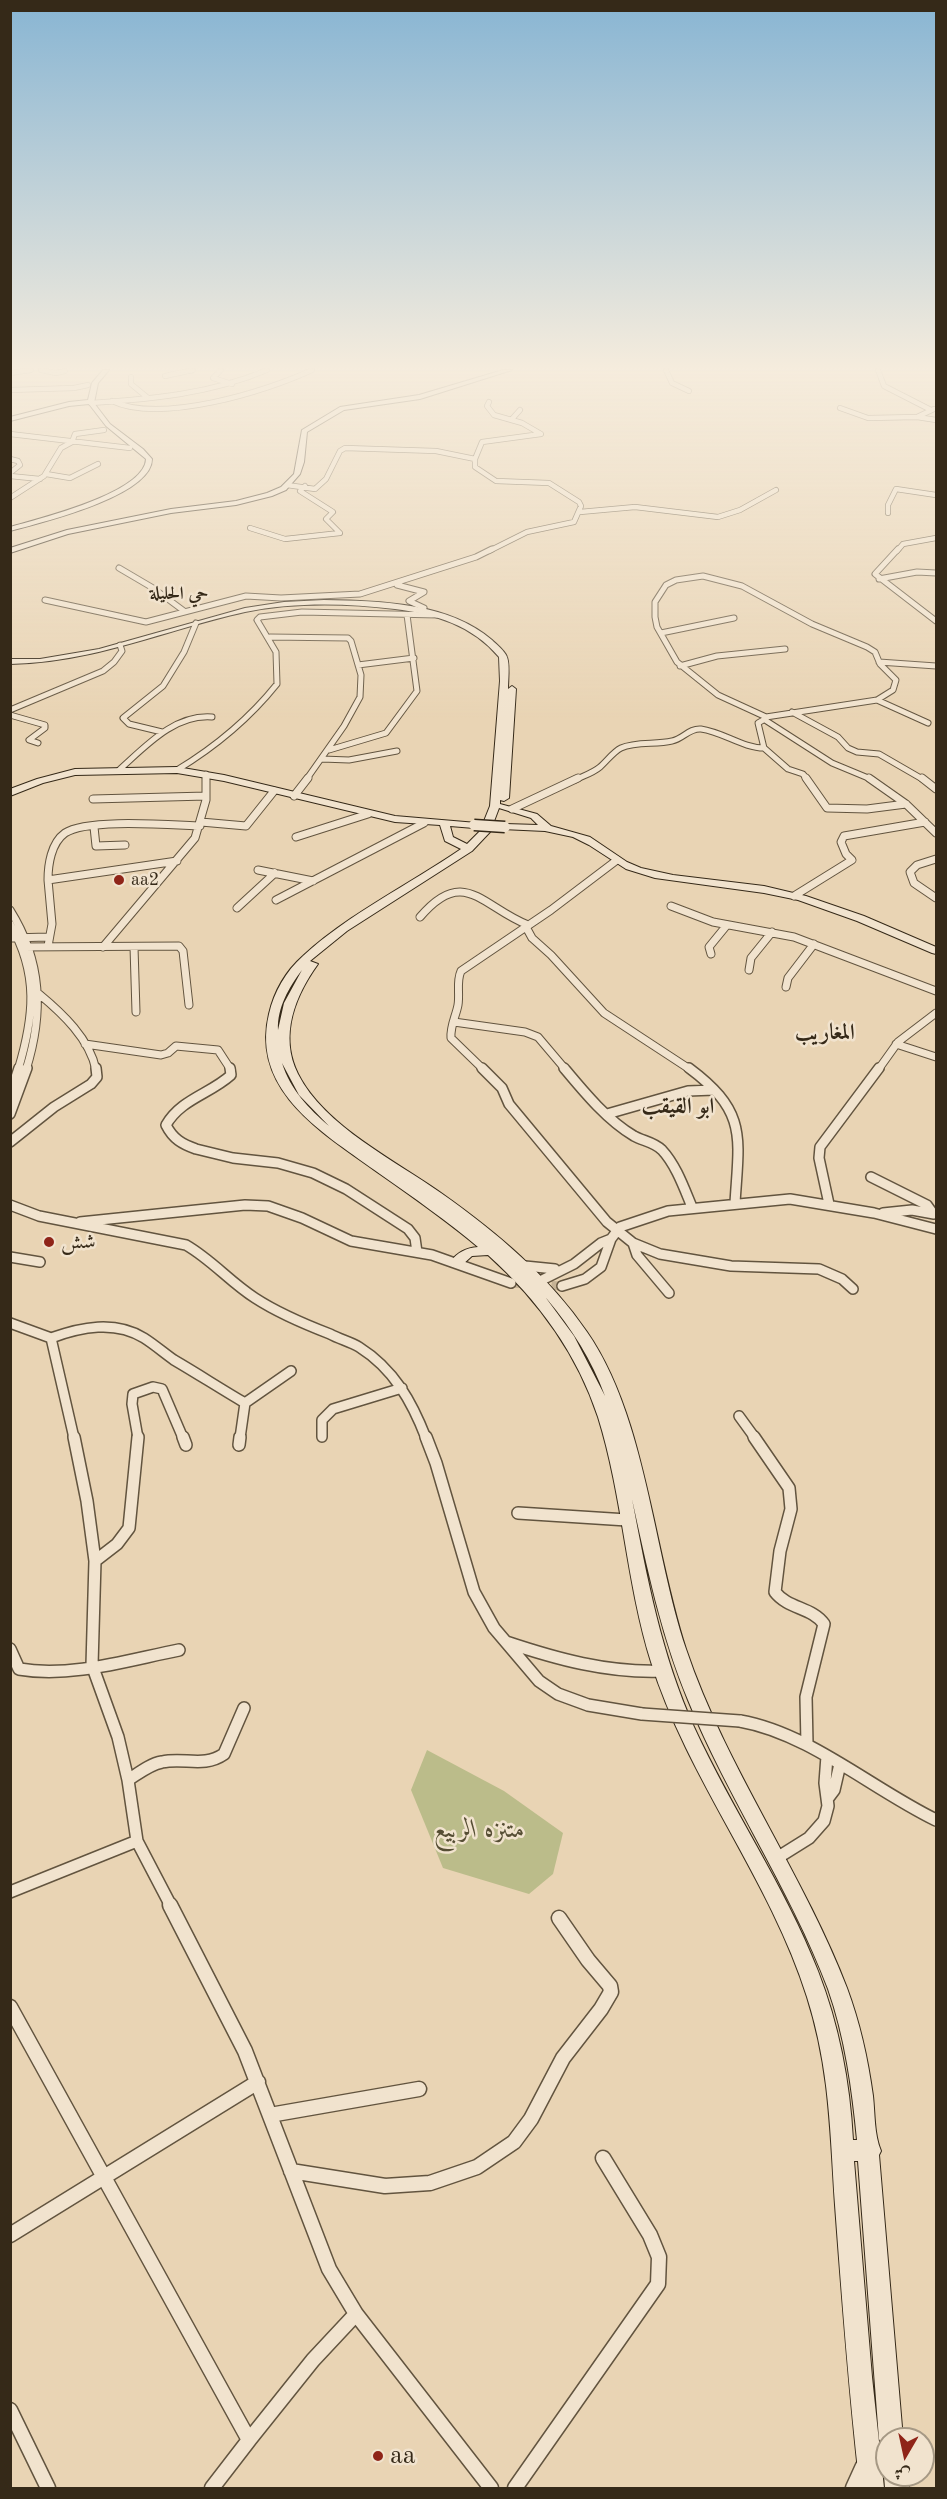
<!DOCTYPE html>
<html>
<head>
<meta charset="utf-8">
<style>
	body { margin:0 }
	#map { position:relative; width:947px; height:2499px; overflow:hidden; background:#e9d4b4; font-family:"Old Standard TT",Amiri,serif }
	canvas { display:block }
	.frame { position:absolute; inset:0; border:12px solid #352918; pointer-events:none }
	.north { position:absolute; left:875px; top:2427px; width:60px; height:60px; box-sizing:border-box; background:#f1e3ce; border:2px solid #a69985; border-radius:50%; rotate:189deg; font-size:16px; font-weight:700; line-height:24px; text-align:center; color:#352918 }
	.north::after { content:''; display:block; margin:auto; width:21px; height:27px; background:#8f2418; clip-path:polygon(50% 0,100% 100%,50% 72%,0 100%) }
</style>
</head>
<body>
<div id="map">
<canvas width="947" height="2499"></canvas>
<div class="frame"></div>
<div class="north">ش</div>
</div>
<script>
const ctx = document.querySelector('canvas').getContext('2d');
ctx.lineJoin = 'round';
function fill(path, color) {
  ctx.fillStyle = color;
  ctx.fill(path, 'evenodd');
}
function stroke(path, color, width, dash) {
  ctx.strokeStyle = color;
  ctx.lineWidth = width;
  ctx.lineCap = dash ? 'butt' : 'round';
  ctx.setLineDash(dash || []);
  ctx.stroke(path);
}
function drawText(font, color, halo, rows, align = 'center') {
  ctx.font = font + ' "Old Standard TT",Amiri,serif';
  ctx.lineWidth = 5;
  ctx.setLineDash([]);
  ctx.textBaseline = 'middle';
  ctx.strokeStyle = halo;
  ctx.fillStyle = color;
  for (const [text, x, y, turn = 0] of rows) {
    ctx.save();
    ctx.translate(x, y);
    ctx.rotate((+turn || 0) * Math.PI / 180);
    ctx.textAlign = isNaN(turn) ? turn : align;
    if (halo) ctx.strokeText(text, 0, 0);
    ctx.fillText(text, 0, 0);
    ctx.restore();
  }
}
const green = new Path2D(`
	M 427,1750 L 504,1791 L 563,1833 L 553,1874 L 529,1894 L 443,1868 L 411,1790 Z`);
const streetTunnel = new Path2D(`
	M 511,1283 L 562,1286`);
const streetFar5 = new Path2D(`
	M 41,370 L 56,373 L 65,371
	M 221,370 L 213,378 L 232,384
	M 666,370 L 672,383 L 689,391
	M 878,370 L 884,386 L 931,410
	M 10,373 L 31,370
	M 165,376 L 193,370
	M 131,377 L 131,384 L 148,398
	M 10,390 L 74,388 L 88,385
	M 112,401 C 160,424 265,392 312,370
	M 91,403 C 152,399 210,394 267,370
	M 840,408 L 868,418 L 917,417
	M 934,409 L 917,417 L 936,420
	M 512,419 L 520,410
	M 10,434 L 130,448
	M 10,459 L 18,461 L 20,465 L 10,473
	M 46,474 L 70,478 L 98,464
	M 10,476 L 40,479
	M 287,485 L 315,489 L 326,479 L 340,451 L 345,448 L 436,451 L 475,459
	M 10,498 L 44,476 L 61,448 L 72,442 L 75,434 L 104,430
	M 580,512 L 635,507 L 718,517 L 740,510 L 776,490
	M 888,513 L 888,505 L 896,489 L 936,495
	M 250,528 L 285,539 L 340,533 L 326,519 L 333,512 L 300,491 L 305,486
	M 489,551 L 527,532 L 574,522 L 581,506 L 579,502 L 549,483 L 496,481 L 475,467 L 475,459 L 482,442 L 541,434 L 522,423 L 494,415 L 487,406 L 489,402
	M 897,551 L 903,544 L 936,538`);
const streetFar4 = new Path2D(`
	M 898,549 L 875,574 L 936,621
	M 119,568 L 153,588 L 184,611
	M 703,576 L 742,586 L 812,624 L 867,647 L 875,652 L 880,664 L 896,680 L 893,690 L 877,700 L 766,717 L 718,695 L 677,662 L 657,627 L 655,617 L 655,602 L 666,585 L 676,580 Z
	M 879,579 L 917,572 L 936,573
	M 400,583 L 397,585 L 424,592 L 409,601 L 424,608
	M 45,600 L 146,622 L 246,596 L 281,598 L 360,594 L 476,557 L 492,549
	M 661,633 L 734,618
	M 270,637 L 348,638 L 351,641 L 361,675 L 360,697 L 344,726 L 306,780
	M 879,662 L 936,666
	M 358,665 L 414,658
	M 680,666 L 717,656 L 785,649
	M 877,700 L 928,723
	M 10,710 L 103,671 L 114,662 L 122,651 L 120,645
	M 792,712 L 838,737 L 848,748 L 857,752 L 879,754 L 924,780
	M 10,715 L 45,725 L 45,728 L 29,740 L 38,743
	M 766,717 L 765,720 L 832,763 L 873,780
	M 765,719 L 758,723 L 764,748 L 788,769 L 803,774 L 807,780
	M 162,732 L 129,724 L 123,718 L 163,686 L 184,652 L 196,623
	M 329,750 L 386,733 L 417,691 L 407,615
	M 322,759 L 349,760 L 397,751
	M 119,770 C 145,747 174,714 212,717
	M 177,770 C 215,747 249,719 277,684 L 276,652 L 257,620 L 260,617 L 302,612 L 437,615
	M 206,774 L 206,780
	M 575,780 C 583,776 593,773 600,767 C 607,761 613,752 621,748 C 636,741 656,745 672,741 C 683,739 689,728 701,729 C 723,732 743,748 764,748`);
const streetFar3 = new Path2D(`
	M 806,778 L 827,808 L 867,809 L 906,804
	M 869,778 L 906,804 L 936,833
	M 922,778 L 936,789
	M 294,796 L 308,778
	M 93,799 L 206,796
	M 512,809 L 578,778
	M 201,822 L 246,826 L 274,791
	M 94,827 L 96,846 L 125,845
	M 296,837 L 368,814
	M 936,859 L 917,865 L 910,872 L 914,883 L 936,898
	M 258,870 L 313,881
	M 48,880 C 48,865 51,843 65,833 C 87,818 171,825 200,826
	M 794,896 L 852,860 L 846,854 L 841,842 L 844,836 L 925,822
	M 276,900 L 424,823
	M 671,906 L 713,922 L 794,937 L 936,991
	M 237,908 L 275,873
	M 10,910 C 42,961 44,1013 26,1070
	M 420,917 C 464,865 482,907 528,925
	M 10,924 C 39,974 34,1017 18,1070
	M 526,927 L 532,938 L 551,955 L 604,1013 L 691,1070
	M 10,938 L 48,937
	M 48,946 L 52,924 L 48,880 L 177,861
	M 22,947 L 179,946 L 183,951 L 189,1005
	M 103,947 L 195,838 L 206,800 L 206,778
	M 134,947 L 136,1012
	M 711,954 L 709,947 L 727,925
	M 749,970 L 751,958 L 772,932
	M 786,987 L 788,978 L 814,944
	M 39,994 C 62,1013 90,1039 96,1070
	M 454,1022 L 525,1032 L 538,1037 L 566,1070
	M 85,1044 L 161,1055 L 168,1053 L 176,1046 L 218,1050 L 231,1070
	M 896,1044 L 936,1057
	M 484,1070 L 451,1038 C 450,1026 456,1016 458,1005 C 460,993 456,982 461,971 L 551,910 L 617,860
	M 878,1070 L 898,1042 L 936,1013`);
const streetFar2 = new Path2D(`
	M 230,1068 L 231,1075 C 210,1094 181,1099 166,1125 C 173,1139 182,1144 196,1149 L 233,1158 L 278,1163 L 313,1173 L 346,1189 L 408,1229 L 415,1238 L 417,1252
	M 482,1068 L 502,1088 L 509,1104 L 607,1222 L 633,1243 L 660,1254 L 731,1266 L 819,1269 L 842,1279 L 853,1289
	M 564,1068 C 584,1092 607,1120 634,1136 C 643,1141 654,1142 662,1150 C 676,1165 684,1188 692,1207
	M 689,1068 C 748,1112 739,1137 735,1203
	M 10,1096 L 19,1068
	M 10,1114 L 27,1068
	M 607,1114 L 688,1091 L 714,1090
	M 10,1142 L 54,1107 L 91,1084 L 97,1077 L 96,1068
	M 871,1177 L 927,1205 L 932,1212
	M 829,1204 L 819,1158 L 820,1147 L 879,1068
	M 10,1205 L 39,1216 L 186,1245 C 212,1260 230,1282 255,1298 C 278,1313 304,1324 330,1334 C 339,1339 351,1342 359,1347 C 394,1369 412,1402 426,1438
	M 883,1213 L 912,1210 L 934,1214
	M 80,1222 L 245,1205 L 268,1206 L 302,1218 L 351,1241 L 432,1255 L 511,1283
	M 633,1243 L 637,1255 L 669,1293
	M 10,1257 L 40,1262
	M 525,1266 L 555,1269
	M 540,1281 L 574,1264 L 601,1243 L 611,1239
	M 562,1286 L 585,1279 L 601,1267 L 611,1239 L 620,1227 L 668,1211 L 790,1199 L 874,1213 L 936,1229
	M 10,1323 L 51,1338 L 74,1438
	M 51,1338 C 81,1327 115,1320 144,1338 C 155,1345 164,1353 174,1360 C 198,1374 221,1389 245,1403 L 240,1438
	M 245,1403 L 291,1371
	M 739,1416 L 755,1438
	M 322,1437 L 322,1420 L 333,1409 L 402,1388
	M 138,1438 L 132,1404 L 133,1394 L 153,1387 L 162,1389 L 183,1438`);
const streetFar1 = new Path2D(`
	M 74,1437 L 87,1501 L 95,1561 L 92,1665 L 118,1737 L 128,1780 L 137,1841 L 171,1906
	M 183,1437 L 186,1445
	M 426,1437 L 436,1463 L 474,1592 L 494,1628 L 539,1681 L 558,1694 L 588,1705 L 642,1714
	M 754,1437 L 789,1488 L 791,1509 L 780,1551 L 775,1592 C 788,1609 812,1607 824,1624 L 806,1697 L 807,1744
	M 239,1445 L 240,1437
	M 518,1513 L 627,1520
	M 95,1561 L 117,1544 L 129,1528 L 138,1437
	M 506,1642 C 557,1659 607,1673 662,1671
	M 10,1649 L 19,1669 C 71,1678 128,1660 179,1650
	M 740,1721 C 809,1733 872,1789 936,1820
	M 128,1780 C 139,1773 150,1764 162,1762 C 184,1757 204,1768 224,1754 L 244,1708
	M 828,1798 L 834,1790 L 840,1764
	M 777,1858 L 809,1838 L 824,1821 L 828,1806 L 825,1783 L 827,1756
	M 10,1892 L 137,1841`);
const street = new Path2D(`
	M 170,1905 L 245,2051 L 329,2269 L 356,2314 L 491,2488
	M 10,2007 L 249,2440 L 313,2360 L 356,2314
	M 270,2115 L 419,2089
	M 291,2171 L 385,2186 L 430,2183 L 477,2167 L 514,2142 L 531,2119 L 563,2058 L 601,2009 L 611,1992 L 610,1986 L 588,1960 L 559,1918
	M 10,2235 L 258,2082
	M 10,2410 L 48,2488
	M 212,2488 L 249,2440
	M 515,2488 L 658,2284 L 659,2257 L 650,2235 L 603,2158
	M 853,2488 L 863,2466`);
const secondary = new Path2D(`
	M 103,370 L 109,370 L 98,383 L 94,403 L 110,424 L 143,449 L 152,459 C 152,496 40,523 10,531 L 10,527 C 38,519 145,493 146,459 L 106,426 L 89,404 L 69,406 L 10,421 L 10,417 L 69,402 L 88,400 L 92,383 Z
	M 503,370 L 512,370 L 420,399 L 344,410 L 307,432 L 304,462 L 300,474 L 286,490 L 272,496 L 236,505 L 171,513 L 68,534 L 10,553 L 10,548 L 67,530 L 171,509 L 236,501 L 267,493 L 281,487 L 294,474 L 302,430 L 340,407 L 419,395 Z
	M 324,600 C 379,601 448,602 492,640 C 496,644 505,651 507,657 C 510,665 508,680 508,689 L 512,686 L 516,689 L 509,798 L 504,801 L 500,800 L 500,804 L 537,814 L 551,826 L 590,837 L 627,862 L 641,868 L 673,875 L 764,886 L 806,896 L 864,916 L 936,947 L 936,954 L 932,953 L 857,921 L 798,900 L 764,893 L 655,878 L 626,869 L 589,845 L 573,837 L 545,831 L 502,829 L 502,825 L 505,824 L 538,825 L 531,818 L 499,808 L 490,832 L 472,851 L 347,931 L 310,961 L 318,964 C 295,996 279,1036 298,1074 C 324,1126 396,1161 441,1193 C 496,1232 549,1276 587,1332 C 646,1417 653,1550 686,1649 C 726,1768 802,1871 847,1988 C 860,2023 868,2059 873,2096 C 875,2114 874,2134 881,2151 L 879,2155 L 903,2439 L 887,2439 L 887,2449 L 883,2447 L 879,2439 L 858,2161 L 854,2161 L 872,2377 L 884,2488 L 860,2488 C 849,2394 842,2300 835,2205 C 830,2131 830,2070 807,1997 C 770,1879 688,1780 651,1662 C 626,1582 623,1497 598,1417 C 577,1353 538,1300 488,1255 L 472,1256 L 462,1265 L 452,1265 L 450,1262 C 458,1252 466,1248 478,1247 C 447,1221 413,1197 380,1174 C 327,1135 250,1093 269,1014 C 274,992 286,971 303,956 C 347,915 410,884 461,849 L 445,841 L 440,825 L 395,822 L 224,781 L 177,773 L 75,775 L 43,783 L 10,796 L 10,789 L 37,779 L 75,769 L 177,767 L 224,775 L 395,816 L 477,823 L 479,825 L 474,828 L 450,826 L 453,837 L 467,844 L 480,831 L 490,806 L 500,681 L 499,657 C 472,625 435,614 395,609 C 345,603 294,602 245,612 C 164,630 96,662 10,664 L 10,659 L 40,659 L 99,649 L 245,608 L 284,602 ZM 302,970 L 284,1003 L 278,1030 C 277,1008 289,987 302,970 ZM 282,1063 L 299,1095 L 329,1126 C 309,1109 290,1089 282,1063 ZM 546,1298 L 547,1299 C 572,1329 592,1360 605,1396 L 574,1336 ZM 632,1499 C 647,1567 661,1635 688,1700 C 728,1799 790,1888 828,1989 C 845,2037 852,2089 857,2140 L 853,2140 C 850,2082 839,2025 818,1971 C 785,1886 732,1810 694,1727 C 661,1654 647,1578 632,1499 Z
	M 887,2468 L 887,2475 L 908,2475 L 909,2488 L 885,2488 L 884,2475 Z`);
const streetBridge = new Path2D(`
	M 642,1714 L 740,1721`);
const secondaryBridge = new Path2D(`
	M 474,825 L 505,827`);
const markers = [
	[119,880,6,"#8f2418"],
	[49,1242,6,"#8f2418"],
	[378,2456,6,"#8f2418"]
];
const farNeighbourhoodnames = [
	["حي الحليلة",179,594]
];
const farPoinames = [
	["aa2",131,880]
];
const poiNames = [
	["شش",61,1242]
];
const neighbourhoodNames = [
	["المغاريب",825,1033],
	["ابو القيقب",678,1107]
];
const nearParknames = [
	["متنزه الربيع",479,1830]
];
const nearPoinames = [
	["aa",390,2456]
];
fill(green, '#bbbc8a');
stroke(streetTunnel, '#c5b295', 9, [9, 4.5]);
stroke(streetFar5, '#62543f', 6);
stroke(streetFar4, '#62543f', 7);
stroke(streetFar3, '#62543f', 9);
stroke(streetFar2, '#62543f', 12);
stroke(streetFar1, '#62543f', 14);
stroke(street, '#62543f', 17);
stroke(secondary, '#352918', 2);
stroke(streetFar5, '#f1e3ce', 4.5);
stroke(streetFar4, '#f1e3ce', 5);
stroke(streetFar3, '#f1e3ce', 7);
stroke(streetFar2, '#f1e3ce', 9);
stroke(streetFar1, '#f1e3ce', 11);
stroke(street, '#f1e3ce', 14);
fill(secondary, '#f1e3ce');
stroke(streetBridge, '#62543f', 14, []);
stroke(secondaryBridge, '#352918', 13, []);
stroke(streetBridge, '#f1e3ce', 11);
stroke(secondaryBridge, '#f1e3ce', 10);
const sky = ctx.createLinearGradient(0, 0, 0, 720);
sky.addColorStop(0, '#88b5d3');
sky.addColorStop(0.51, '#f5ecdd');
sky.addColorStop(1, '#f5ecdd00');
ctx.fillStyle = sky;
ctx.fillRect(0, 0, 947, 720);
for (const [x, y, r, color] of markers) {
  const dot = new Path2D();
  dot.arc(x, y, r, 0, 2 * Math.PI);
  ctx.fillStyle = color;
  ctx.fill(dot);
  stroke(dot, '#f1e3ce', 2);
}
drawText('bold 18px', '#352918', '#f1e3ce', farNeighbourhoodnames);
drawText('18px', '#352918', '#f1e3ce', farPoinames, 'left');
drawText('21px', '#352918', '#f1e3ce', poiNames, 'left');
drawText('bold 22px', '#352918', '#f1e3ce', neighbourhoodNames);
drawText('italic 26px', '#564e34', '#f1e3ce', nearParknames);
drawText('26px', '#352918', '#f1e3ce', nearPoinames, 'left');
</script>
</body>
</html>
